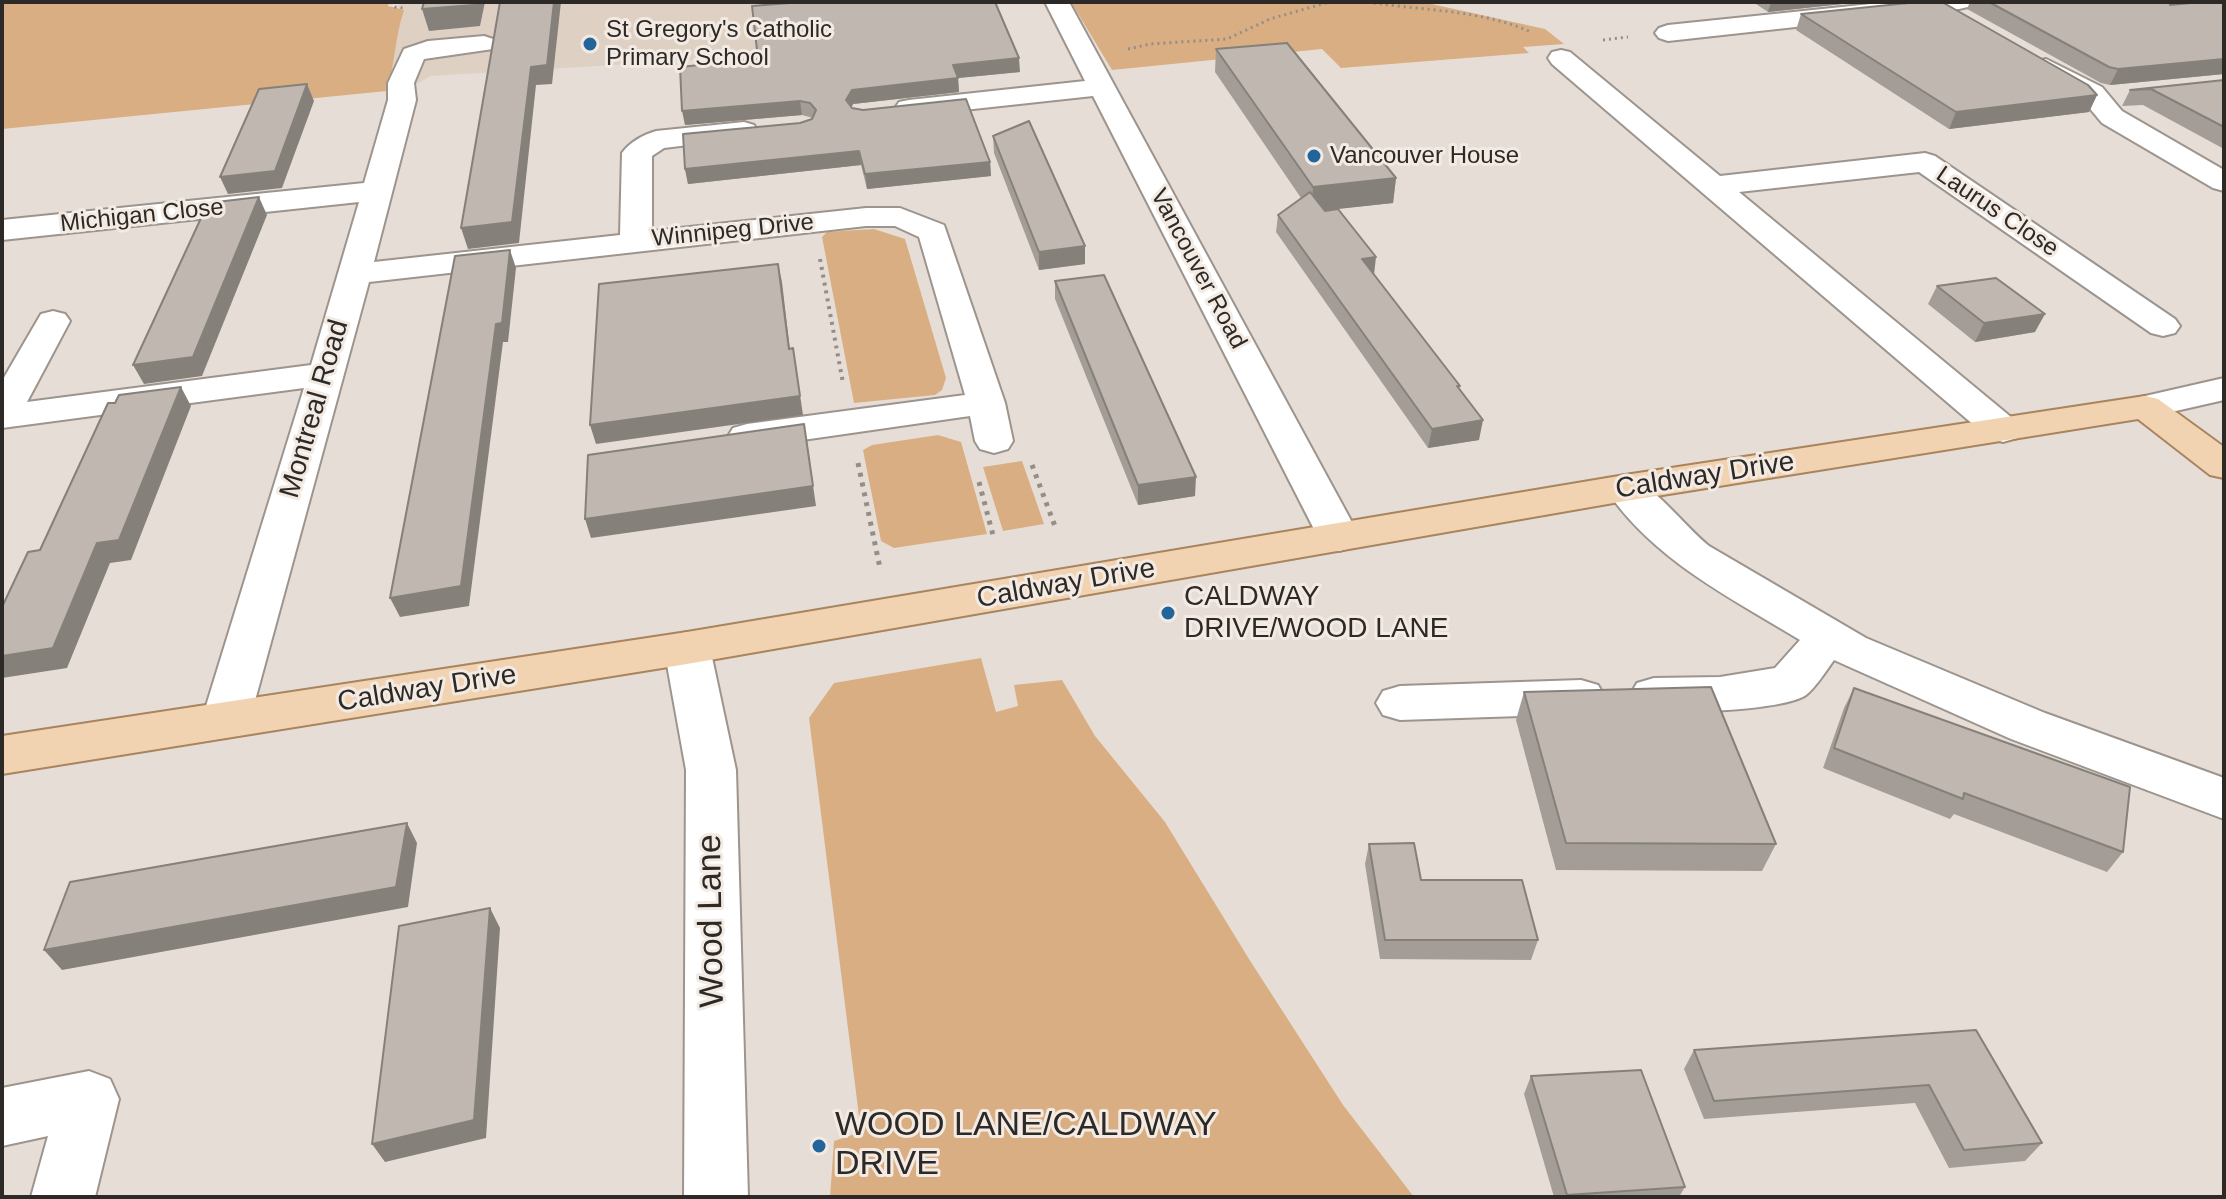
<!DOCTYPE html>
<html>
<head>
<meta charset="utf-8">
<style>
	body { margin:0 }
	#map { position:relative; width:2226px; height:1199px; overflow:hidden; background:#e6ded6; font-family:Helvetica,sans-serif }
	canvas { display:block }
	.frame { position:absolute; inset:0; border:4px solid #2c2926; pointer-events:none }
</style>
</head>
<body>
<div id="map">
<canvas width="2226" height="1199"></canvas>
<div class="frame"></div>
</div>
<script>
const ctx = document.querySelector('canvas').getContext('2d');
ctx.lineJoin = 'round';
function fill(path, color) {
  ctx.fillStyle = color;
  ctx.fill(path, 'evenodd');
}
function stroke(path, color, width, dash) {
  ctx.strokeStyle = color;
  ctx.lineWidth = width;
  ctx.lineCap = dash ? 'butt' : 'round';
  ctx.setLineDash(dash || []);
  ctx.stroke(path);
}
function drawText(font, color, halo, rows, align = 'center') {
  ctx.font = font + ' Helvetica,sans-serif';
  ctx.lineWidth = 6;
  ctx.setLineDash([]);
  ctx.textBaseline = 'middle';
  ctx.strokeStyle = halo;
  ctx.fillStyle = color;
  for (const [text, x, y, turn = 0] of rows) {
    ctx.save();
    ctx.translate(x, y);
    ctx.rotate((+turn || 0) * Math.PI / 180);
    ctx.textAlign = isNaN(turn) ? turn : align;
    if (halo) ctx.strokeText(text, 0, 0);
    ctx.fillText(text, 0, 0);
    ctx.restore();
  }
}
const built = new Path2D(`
	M 400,2 L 785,2 L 795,54 L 431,76 L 401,93 L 382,83 L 388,34 Z`);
const green = new Path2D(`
	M 2,2 L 389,2 L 388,6 L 404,10 C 395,37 395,63 387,91 L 2,129 Z
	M 1071,2 L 1436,2 L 1427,3 L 1545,29 L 1564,44 L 1523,47 L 1529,53 L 1341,68 L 1322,49 L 1112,70 Z
	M 874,229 L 905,239 L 946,378 L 942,390 L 935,395 L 854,403 L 822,237 L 827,232 Z
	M 938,435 L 961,442 L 987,534 L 894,548 L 881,541 L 863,450 L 872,445 Z
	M 1022,461 L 1044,524 L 1003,531 L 983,467 Z
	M 981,658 L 996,712 L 1018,706 L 1014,685 L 1062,680 L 1095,736 L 1165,822 L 1249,959 L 1343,1105 L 1414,1197 L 830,1197 L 834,1141 L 861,1132 L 809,718 L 834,683 Z`);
const pathFar2 = new Path2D(`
	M 391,2 L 395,7 L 404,8
	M 1368,2 C 1423,11 1479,9 1531,32
	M 1603,40 L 1628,37
	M 1128,49 L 1150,44 L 1227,39 L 1270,19 L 1329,2`);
const pathFar1 = new Path2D(`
	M 820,259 L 843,383`);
const path = new Path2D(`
	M 858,463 L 880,568
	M 1032,465 L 1056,529
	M 979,482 L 994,539`);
const minor = new Path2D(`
	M 1045,2 L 1069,2 L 1360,537 L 1354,547 L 1339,551 L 1324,547 L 1318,537 L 1093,96 L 909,116 L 899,114 L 895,108 L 899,102 L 909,100 L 1085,81 Z
	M 1890,2 L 1971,2 L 1968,7 L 1959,9 L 1668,41 L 1659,38 L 1655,33 L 1659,28 L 1668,25 Z
	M 484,36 L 493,39 L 497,44 L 493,49 L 424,59 L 414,83 L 416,100 L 374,262 L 620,235 L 622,153 C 630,142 643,135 656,131 L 744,122 L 754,125 L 758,131 L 754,137 L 664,148 L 652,156 L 652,231 L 866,208 L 900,208 L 944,225 L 1005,403 L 1013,441 L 1008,449 L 994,453 L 980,449 L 975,441 L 970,416 L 747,448 L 733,444 L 728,436 L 733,428 L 747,424 L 965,395 L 919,237 L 895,226 L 866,226 L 369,282 L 250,719 L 243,732 L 226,737 L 209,732 L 202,719 L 304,388 L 2,428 L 2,381 L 41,314 L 53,311 L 65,314 L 70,321 L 27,402 L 311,365 L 359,202 L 2,240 L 2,220 L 364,183 L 388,100 L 388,83 L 404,49 L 428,41 Z
	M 1561,50 L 1570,52 L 1720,176 L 1925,153 L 1935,156 L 2175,319 L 2180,326 L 2175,333 L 2163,336 L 2151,333 L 1919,172 L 1739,192 L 2017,422 L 2022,430 L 2017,438 L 2003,442 L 1989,438 L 1552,64 L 1548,58 L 1552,52 Z
	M 2046,59 L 2102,87 L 2122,111 L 2224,170 L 2224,191 L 2213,188 L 2102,123 L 2082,99 L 2037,73 L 2033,67 L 2037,61 Z
	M 2224,378 L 2224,400 L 2145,418 L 2132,415 L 2126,407 L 2132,399 Z
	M 1625,475 C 1653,483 1684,526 1709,546 L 1866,638 L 2045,713 L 2224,778 L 2224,819 L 2011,739 L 1834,660 C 1826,671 1816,687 1806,695 C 1783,711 1665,716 1637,707 L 1630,695 L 1637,683 L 1654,678 L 1720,677 L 1775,668 L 1800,640 C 1729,597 1652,559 1605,488 L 1611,479 Z
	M 687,632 L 703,637 L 710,648 L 736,770 L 748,1197 L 684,1197 L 686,770 L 664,648 L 671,637 Z
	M 1581,680 L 1598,685 L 1605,697 L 1598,709 L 1581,714 L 1400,720 L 1383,715 L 1376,703 L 1383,691 L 1400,686 Z
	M 89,1071 L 110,1079 L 119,1099 L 95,1197 L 31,1197 L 48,1136 L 2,1146 L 2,1088 Z`);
const major = new Path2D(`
	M 2145,396 L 2158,399 L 2224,447 L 2224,478 L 2210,475 L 2138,419 L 1625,501 L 687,664 L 2,774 L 2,736 L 687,632 L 1625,475 Z`);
const wall = new Path2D(`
	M 1753,2 L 1861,2 L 1768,12 Z
	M 1970,2 L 2170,2 L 2170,5 L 2224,2 L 2224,74 L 2110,85 L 2101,83 L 1967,9 Z
	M 1801,14 L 2097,95 L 2089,112 L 1949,129 L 1796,30 Z
	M 1216,49 L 1396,178 L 1393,203 L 1324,210 L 1460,386 L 1459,389 L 1479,440 L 1428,448 L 1276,232 L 1278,215 L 1301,198 L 1215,72 Z
	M 680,67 L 1020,72 L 958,78 L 959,92 L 853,104 L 851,108 L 990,162 L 991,176 L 867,189 L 861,165 L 688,184 L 685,169 L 800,123 L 812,119 L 813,118 L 802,115 L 685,125 Z
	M 2224,80 L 2224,149 L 2143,105 L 2122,106 L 2130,90 Z
	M 993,136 L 1085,246 L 1085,264 L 1039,270 L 994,153 Z
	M 1055,281 L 1195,496 L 1138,505 L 1055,299 Z
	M 1937,286 L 2035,332 L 1975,342 L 1928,304 Z
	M 1854,688 L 2123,852 L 2107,872 L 1954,814 L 1950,819 L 1823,768 L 1844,708 Z
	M 1524,692 L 1776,844 L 1762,871 L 1556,870 L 1516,720 Z
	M 1369,844 L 1421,880 L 1538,940 L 1531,960 L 1380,959 L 1365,864 Z
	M 1976,1030 L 2042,1143 L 2025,1161 L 1949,1168 L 1915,1103 L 1704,1119 L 1684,1069 L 1694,1050 Z
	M 1531,1076 L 1685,1187 L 1679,1197 L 1554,1197 L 1524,1094 Z`);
const shadedWall = new Path2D(`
	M 474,2 L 485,2 L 480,26 L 429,31 L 422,9 Z
	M 554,2 L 561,2 L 552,84 L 536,85 L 519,243 L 468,249 L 461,228 L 531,67 Z
	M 1771,2 L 1861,2 L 1768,12 Z
	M 1019,58 L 1020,72 L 958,78 L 959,92 L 853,104 L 848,115 L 846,100 L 852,90 L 953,65 Z
	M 2224,59 L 2224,74 L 2110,85 L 2118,69 Z
	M 307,84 L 314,101 L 282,188 L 228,194 L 220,177 Z
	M 2097,95 L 2089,112 L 1949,129 L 1956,112 Z
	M 800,101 L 802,115 L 685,125 L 682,111 Z
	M 859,151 L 861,165 L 688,184 L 685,169 Z
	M 990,162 L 991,176 L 867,189 L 865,174 Z
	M 1396,178 L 1393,203 L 1311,212 L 1313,187 Z
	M 259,197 L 267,215 L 202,376 L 144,384 L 133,365 Z
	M 1085,246 L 1085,264 L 1039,270 L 1039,252 Z
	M 510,250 L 516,268 L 508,342 L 503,342 L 469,606 L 400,617 L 390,598 L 496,324 Z
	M 1376,257 L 1374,275 L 1362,259 Z
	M 778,264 L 782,282 L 792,368 L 789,349 Z
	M 2045,314 L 2035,332 L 1975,342 L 1984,323 Z
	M 793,348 L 803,415 L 596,444 L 590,425 Z
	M 181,387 L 191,406 L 131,560 L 110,563 L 67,668 L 2,678 L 2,656 L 97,543 Z
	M 1483,420 L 1479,440 L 1428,448 L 1432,429 Z
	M 804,424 L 816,506 L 591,538 L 585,519 Z
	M 1196,477 L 1195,496 L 1138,505 L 1138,485 Z
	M 407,823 L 417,843 L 408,907 L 62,970 L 44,950 Z
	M 490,908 L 500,928 L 486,1138 L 385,1162 L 372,1144 Z`);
const building = new Path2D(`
	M 424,2 L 474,2 L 474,5 L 422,9 Z
	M 500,2 L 554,2 L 547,65 L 531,67 L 512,222 L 461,228 Z
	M 802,2 L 995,2 L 1019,58 L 953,65 L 958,78 L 852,90 L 846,100 L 852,108 L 863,110 L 966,99 L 990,162 L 865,174 L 859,151 L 685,169 L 683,134 L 800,123 L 812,119 L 816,110 L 810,103 L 800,101 L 682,111 L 680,67 L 758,59 L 752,6 Z
	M 1918,2 L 1942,2 L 2088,85 L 2097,95 L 1956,112 L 1801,14 Z
	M 1989,2 L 2170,2 L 2170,5 L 2201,2 L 2224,2 L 2224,59 L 2118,69 L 2109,67 Z
	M 1287,43 L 1396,178 L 1313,187 L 1216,49 Z
	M 2224,80 L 2224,127 L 2151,89 L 2130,90 Z
	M 307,84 L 275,171 L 220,177 L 259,89 Z
	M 1029,121 L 1085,246 L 1039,252 L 993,136 Z
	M 1310,192 L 1325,211 L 1338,209 L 1376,257 L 1362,259 L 1460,386 L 1457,386 L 1483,420 L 1432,429 L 1278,215 Z
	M 259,197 L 193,357 L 133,365 L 208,203 Z
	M 510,250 L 502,323 L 496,324 L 461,586 L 390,598 L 455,256 Z
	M 778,264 L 789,349 L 793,348 L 800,396 L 590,425 L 599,284 Z
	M 1104,275 L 1196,477 L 1138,485 L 1055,281 Z
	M 1996,278 L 2045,314 L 1984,323 L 1937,286 Z
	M 181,387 L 119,540 L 97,543 L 53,648 L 2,656 L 2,607 L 28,552 L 40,550 L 108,403 L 115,403 L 119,395 Z
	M 804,424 L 813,486 L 585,519 L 588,455 Z
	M 1711,687 L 1776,844 L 1566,843 L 1524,692 Z
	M 1854,688 L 2130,787 L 2123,852 L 1964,793 L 1963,799 L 1834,748 Z
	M 407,823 L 396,887 L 44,950 L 70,882 Z
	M 1414,843 L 1421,880 L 1522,880 L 1538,940 L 1385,940 L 1369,844 Z
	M 490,908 L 474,1120 L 372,1144 L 399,926 Z
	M 1976,1030 L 2042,1143 L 1964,1150 L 1929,1085 L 1714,1101 L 1694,1050 Z
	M 1641,1070 L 1685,1187 L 1567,1195 L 1531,1076 Z`);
const markers = [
	[590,44,8,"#22659a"],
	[1314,156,8,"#22659a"],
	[1168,613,8,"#22659a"],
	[819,1146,8,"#22659a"]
];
const farPoinames = [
	["St Gregory's Catholic",606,30],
	["Primary School",606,58],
	["Vancouver House",1330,156]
];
const farStreetnames = [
	["Laurus Close",1997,212,34],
	["Michigan Close",142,216,-6],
	["Winnipeg Drive",733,231,-6],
	["Vancouver Road",1198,269,62]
];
const streetNames = [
	["Montreal Road",315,409,-74],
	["Caldway Drive",1705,476,-9],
	["Caldway Drive",1066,584,-10],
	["Caldway Drive",427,689,-9]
];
const poiNames = [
	["CALDWAY",1184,597],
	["DRIVE/WOOD LANE",1184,629]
];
const nearStreetnames = [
	["Wood Lane",712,921,-91]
];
const nearPoinames = [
	["WOOD LANE/CALDWAY",835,1126],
	["DRIVE",835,1165]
];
fill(built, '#ded1c4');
fill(green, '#d9ae82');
stroke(minor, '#9c948d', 4);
stroke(major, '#a8845f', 4);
stroke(pathFar2, '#948e88', 3, [2, 4]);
stroke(pathFar1, '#948e88', 4, [3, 5]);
stroke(path, '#948e88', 5, [4, 6]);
fill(minor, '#fff');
fill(major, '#f2d3b1');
fill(wall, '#a49d97');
fill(shadedWall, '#86807b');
fill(building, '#bfb7b0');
stroke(building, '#86807b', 2);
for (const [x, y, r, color] of markers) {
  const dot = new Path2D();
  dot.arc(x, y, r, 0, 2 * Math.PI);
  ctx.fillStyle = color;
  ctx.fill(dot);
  stroke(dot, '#f3ebe3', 3);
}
drawText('24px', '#2c2926', '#f3ebe3', farPoinames, 'left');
drawText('24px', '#2c2926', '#f3ebe3', farStreetnames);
drawText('28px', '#2c2926', '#f3ebe3', streetNames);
drawText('28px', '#2c2926', '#f3ebe3', poiNames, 'left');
drawText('34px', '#2c2926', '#f3ebe3', nearStreetnames);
drawText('34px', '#2c2926', '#f3ebe3', nearPoinames, 'left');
</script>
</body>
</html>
